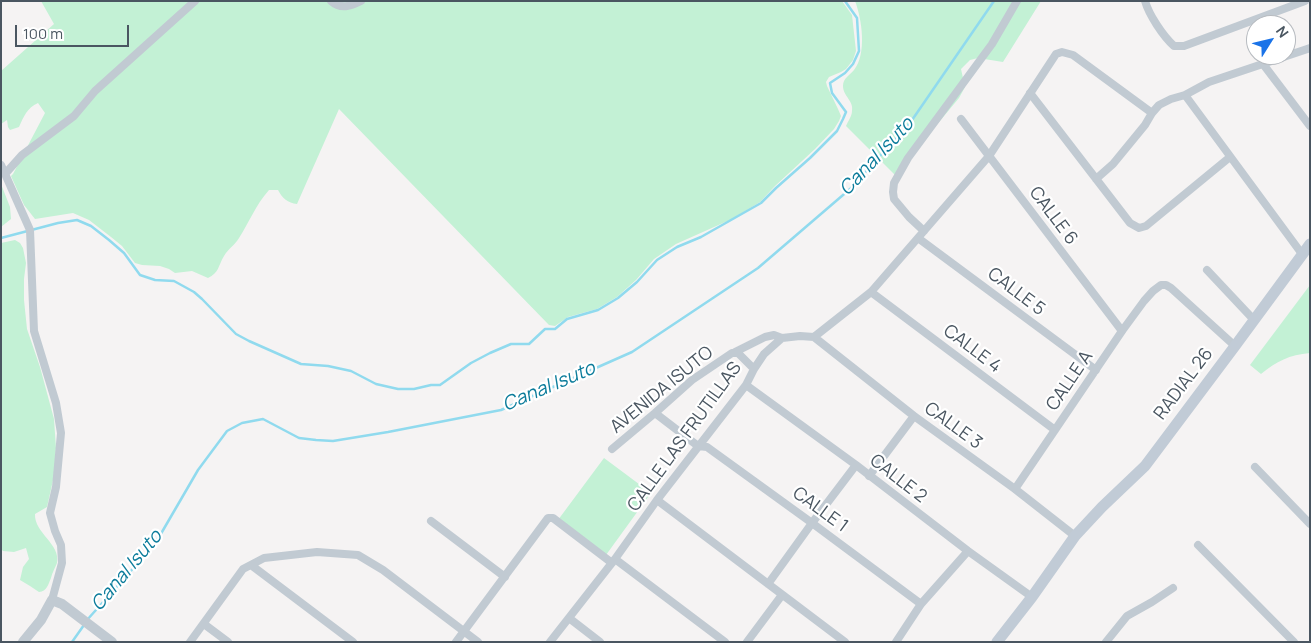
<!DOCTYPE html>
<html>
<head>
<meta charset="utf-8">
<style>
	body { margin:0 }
	#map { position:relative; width:1311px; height:643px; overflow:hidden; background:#f5f3f3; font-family:Manrope,sans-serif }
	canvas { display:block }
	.frame { position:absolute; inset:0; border:2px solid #4a5661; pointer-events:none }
	.north { position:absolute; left:1246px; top:15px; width:50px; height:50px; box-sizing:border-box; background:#fff; border:1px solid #b7bbc0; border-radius:50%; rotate:54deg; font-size:14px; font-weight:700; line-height:20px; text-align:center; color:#4a5661 }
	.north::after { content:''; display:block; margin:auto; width:18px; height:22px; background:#1a73e8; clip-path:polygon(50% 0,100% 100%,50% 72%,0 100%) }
	.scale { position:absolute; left:15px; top:25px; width:114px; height:22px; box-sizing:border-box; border:2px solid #4a5661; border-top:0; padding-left:6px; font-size:15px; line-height:18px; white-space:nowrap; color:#4a5661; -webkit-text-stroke:4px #fff; paint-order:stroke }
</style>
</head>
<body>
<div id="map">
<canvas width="1311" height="643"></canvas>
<div class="frame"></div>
<div class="north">N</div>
<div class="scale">100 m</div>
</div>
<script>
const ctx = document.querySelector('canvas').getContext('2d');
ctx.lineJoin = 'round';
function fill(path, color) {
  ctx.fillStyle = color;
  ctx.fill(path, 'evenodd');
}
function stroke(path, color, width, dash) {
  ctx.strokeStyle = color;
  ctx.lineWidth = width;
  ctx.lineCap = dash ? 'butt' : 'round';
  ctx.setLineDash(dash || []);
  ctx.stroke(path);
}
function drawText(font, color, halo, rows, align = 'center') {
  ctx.font = font + ' Manrope,sans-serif';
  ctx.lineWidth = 4.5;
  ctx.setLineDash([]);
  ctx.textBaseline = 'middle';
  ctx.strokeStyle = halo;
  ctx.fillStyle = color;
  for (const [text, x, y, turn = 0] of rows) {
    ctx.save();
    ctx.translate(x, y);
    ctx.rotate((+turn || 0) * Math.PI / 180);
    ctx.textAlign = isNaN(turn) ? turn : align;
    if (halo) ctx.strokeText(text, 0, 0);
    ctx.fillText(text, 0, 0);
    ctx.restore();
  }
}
const green = new Path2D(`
	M 41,1 L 842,1 L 852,15 L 856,51 L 853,60 L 846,69 L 841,72 L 829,77 L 826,82 L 827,86 L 838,109 L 841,116 L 839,121 L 834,129 L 815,149 L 775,186 L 760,202 L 732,219 L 676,244 L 654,259 L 636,280 L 617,297 L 597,309 L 568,317 L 555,326 L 549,325 L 339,109 L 297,204 C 288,203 282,198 278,190 L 269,190 C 255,206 250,221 239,238 C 235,245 228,249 224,256 C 218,266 219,273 208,278 L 192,271 L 175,273 L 169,269 L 160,266 L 142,265 L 135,263 L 122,246 L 111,237 L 89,220 L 73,213 L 35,219 L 24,205 L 11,176 L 13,174 L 45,113 L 38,103 C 27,108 24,116 19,127 L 10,130 L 8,127 L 7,120 L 1,124 L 1,71 L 54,24 Z
	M 855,1 L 1041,1 L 1003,62 L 978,58 L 970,60 L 961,69 L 965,87 L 959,98 L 895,175 L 846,126 C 848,121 852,116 852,111 C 854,101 843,96 843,86 C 843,78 850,75 854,70 C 867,54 862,19 855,1 Z
	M 1,184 L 10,207 L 11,219 L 1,227 Z
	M 15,240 L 20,243 L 23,248 L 26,263 L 24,279 L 24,300 L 27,329 L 40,367 L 54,419 L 56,448 L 54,476 L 47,507 L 35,514 C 34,533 61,544 57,563 C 55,568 52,573 51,578 C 48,585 47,591 39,592 L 30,586 L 20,580 L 23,567 L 29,559 L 26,548 L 14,552 L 3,551 L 1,549 L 1,243 Z
	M 1310,285 L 1310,353 C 1289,355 1277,361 1261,374 L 1250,365 Z
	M 604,458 L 651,493 L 606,555 L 558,520 Z`);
const stream = new Path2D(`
	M 1,238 L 58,223 L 77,220 L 91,226 L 109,240 L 124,253 L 140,275 L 155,280 L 174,281 L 194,292 L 202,299 L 236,334 L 249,341 L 301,364 L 328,366 L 351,371 L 376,384 L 398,389 L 414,389 L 431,385 L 440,385 L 471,363 L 490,353 L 511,344 L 529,344 L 545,329 L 555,329 L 567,319 L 598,310 L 618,298 L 637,282 L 657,260 L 677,247 L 701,237 L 761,203 L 776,188 L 810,158 L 837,131 L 843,119 L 846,112 L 832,93 L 830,83 L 845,73 L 853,64 L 859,51 L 857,18 L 845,1
	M 87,620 L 155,544 L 198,470 L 227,431 L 242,423 L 263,419 L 299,438 L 316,440 L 333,441 L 388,432 L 501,410 L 632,352 L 758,268 L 850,189 L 910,123 L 994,1
	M 72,642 L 84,625`);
const minor = new Path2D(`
	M 331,1 C 341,10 351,6 361,1
	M 1145,1 C 1149,15 1163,36 1174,46 L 1184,46 L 1305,1
	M 1263,64 L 1310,126
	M 1030,93 L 1130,223 L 1139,228 L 1146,226 L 1230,157
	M 1185,95 L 1302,254
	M 961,119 L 1122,331
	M 1,165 L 30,230 L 34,331 L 56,403 L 61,433 L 56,487 L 50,513 L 55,531 L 61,545 L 62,563 L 52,600
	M 5,174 L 22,155 L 74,116 L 95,91 L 195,1
	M 1096,179 L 1113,164 L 1145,125 L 1152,113 L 1159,105 L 1171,99 L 1185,95 L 1209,82 L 1310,48
	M 924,231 L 909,217 L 894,199 L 893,192 L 894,183 L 908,158 L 992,44 L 1017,1
	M 918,238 L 1096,370
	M 1207,270 L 1254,320
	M 871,292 L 1055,430
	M 814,337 L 871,292 L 989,156 L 1056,54 L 1062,52 L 1073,55 L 1152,113
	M 814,337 L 914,416 L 1015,489 L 1075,536
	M 735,352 L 765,337 L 774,335 L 782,338
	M 746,385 L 856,465 L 968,551 L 1032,597
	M 655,413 L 698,446 L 707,447 L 812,523 L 921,604
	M 612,449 L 655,413 L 692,380 L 732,353 L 738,353 L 754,369
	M 1255,467 L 1310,524
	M 869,476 L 914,416
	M 1015,489 L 1122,331 L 1144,301 L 1153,291 L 1161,285 L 1166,285 L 1171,288 L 1235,346
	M 657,500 L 845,642
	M 431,521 L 505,577
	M 1198,545 L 1294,642
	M 615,559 L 725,642
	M 251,565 L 353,642
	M 768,584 L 812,523 L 856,465
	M 569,618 L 600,642
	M 204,624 L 228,642
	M 190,642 L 243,569 L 264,558 L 317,552 L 358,555 L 383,570 L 478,642
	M 456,642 L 548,518 L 553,518 L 612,563
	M 550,642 L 615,559 L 657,500 L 746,385 L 754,369 L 764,354 L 782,338 L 800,336 L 814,337
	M 747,642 L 782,595
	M 896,642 L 921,604 L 968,551
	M 1106,642 L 1127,616 L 1152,602 L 1173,588`);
const tertiary = new Path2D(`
	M 23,642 L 41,620 L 52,600 L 62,604 L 112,642`);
const secondary = new Path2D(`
	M 997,642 L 1032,597 L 1075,536 L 1102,507 L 1145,466 L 1235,346 L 1310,244`);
const streetNames = [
	["CALLE 6",1053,216,53],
	["CALLE 5",1016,292,37],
	["CALLE 4",972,349,37],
	["CALLE A",1070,381,-56],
	["RADIAL 26",1184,384,-53],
	["AVENIDA ISUTO",662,390,-39],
	["CALLE 3",953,426,36],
	["CALLE LAS FRUTILLAS",685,437,-54],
	["CALLE 2",898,479,38],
	["CALLE 1",820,510,36]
];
const waterNames = [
	["Canal Isuto",877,157,-47],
	["Canal Isuto",549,387,-23],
	["Canal Isuto",127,571,-50]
];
fill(green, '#c3f1d5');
stroke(stream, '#90daee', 2.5);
stroke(minor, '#c1cad2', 8);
stroke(tertiary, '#c1cad2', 10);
stroke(secondary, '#c1cbd6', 11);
drawText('18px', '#4a5661', '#fff', streetNames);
drawText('italic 19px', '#0c7c9b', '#fff', waterNames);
</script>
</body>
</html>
